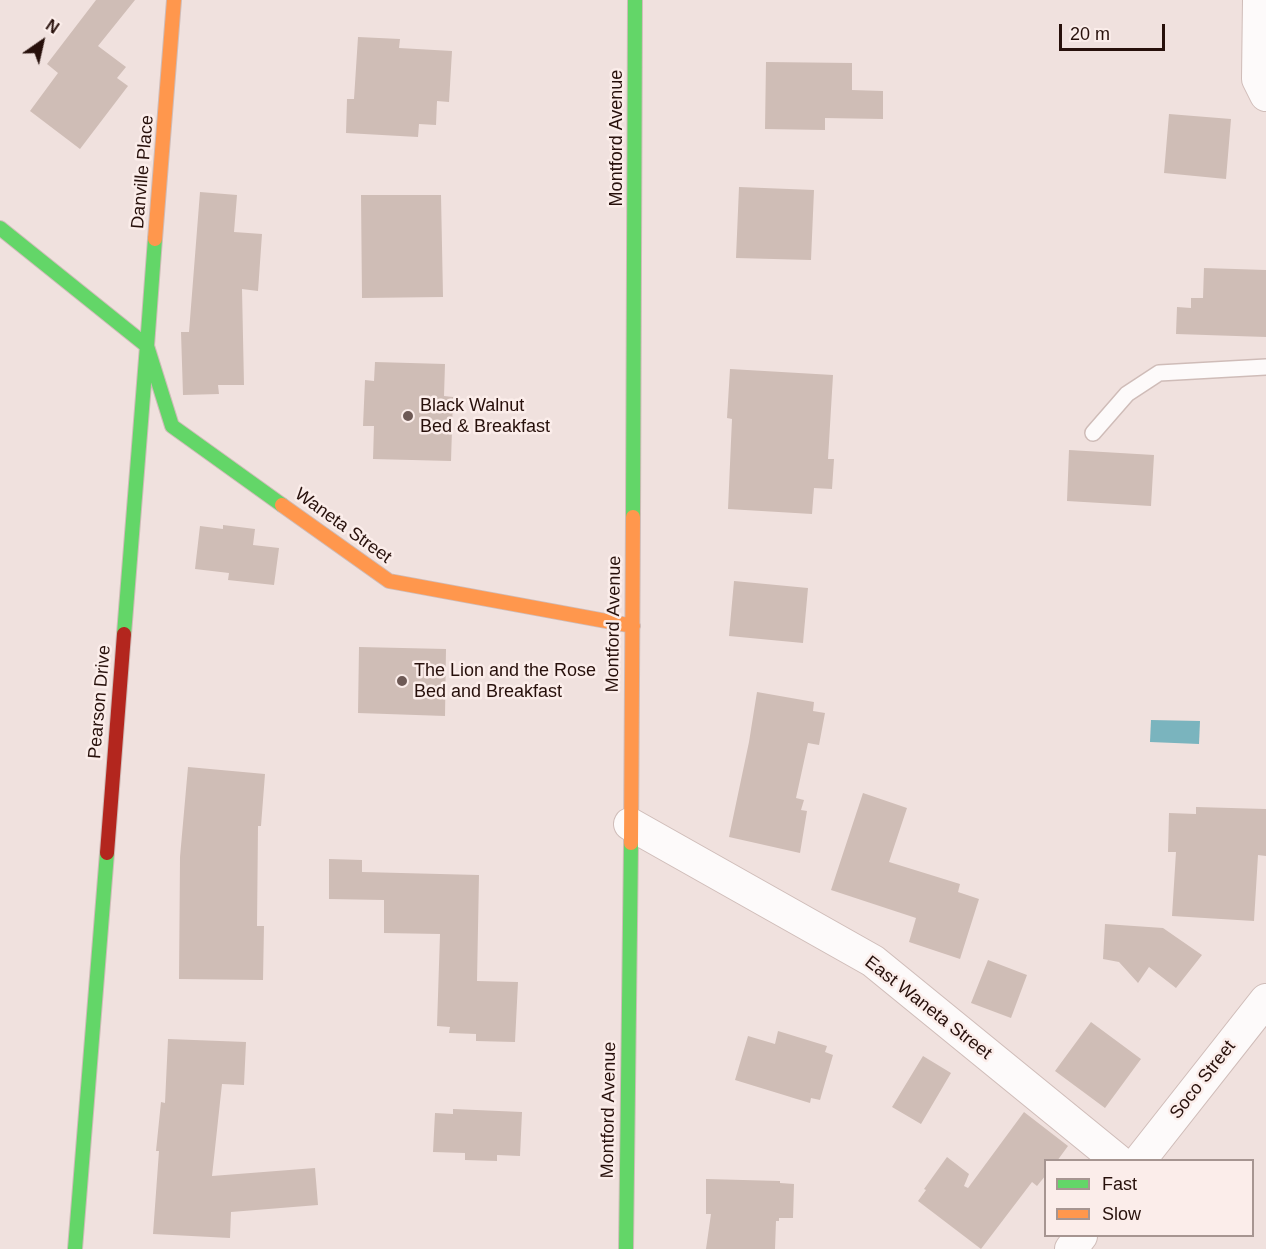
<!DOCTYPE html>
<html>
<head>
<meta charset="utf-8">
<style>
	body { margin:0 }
	#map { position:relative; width:1266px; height:1249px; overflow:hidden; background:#f0e1de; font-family:Helvetica,sans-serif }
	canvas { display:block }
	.legend { position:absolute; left:1044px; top:1159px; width:210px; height:78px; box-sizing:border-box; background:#fbedea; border:2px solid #a69591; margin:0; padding:8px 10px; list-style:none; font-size:18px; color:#27100b }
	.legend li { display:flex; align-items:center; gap:12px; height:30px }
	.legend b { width:30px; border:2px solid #a69591 }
	.north { position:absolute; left:12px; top:12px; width:60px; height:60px; -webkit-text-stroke:4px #fbedea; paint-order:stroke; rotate:34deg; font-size:16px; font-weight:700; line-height:24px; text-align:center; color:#27100b }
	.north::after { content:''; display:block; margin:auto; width:21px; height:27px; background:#27100b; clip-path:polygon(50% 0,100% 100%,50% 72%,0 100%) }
	.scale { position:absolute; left:1059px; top:24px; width:106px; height:27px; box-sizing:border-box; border:3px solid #27100b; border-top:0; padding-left:8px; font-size:18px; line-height:21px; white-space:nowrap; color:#27100b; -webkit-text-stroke:4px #fbedea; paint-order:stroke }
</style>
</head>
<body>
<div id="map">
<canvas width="1266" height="1249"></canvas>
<ul class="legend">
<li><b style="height:8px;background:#63d668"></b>Fast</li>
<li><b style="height:8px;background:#ff974d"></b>Slow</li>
</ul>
<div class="north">N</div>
<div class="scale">20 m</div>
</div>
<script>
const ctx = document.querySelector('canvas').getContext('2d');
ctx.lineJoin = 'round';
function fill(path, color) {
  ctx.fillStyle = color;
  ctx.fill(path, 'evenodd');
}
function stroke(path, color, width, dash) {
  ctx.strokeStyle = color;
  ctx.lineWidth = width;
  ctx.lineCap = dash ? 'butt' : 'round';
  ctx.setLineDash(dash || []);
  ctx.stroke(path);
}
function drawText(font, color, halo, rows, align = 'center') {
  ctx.font = font + ' Helvetica,sans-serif';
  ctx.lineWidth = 5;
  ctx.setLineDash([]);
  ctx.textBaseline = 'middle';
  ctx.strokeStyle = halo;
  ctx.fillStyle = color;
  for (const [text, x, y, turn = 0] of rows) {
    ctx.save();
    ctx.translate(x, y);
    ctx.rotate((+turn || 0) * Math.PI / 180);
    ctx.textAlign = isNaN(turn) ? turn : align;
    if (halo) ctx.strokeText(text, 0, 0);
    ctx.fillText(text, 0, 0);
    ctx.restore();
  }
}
const water = new Path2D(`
	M 1151,720 L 1200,721 L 1199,744 L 1150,742 Z`);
const building = new Path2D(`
	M 96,0 L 135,0 L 98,46 L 126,67 L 117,78 L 128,86 L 80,149 L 30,111 L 58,73 L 47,64 Z
	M 358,37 L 400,39 L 399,48 L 452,51 L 449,102 L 437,101 L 436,125 L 419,124 L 418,137 L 346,133 L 347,99 L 354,99 Z
	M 766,62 L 852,63 L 852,90 L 883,91 L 883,119 L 825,118 L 825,130 L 765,129 Z
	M 1169,114 L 1231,119 L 1226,179 L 1164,173 Z
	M 739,187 L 814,190 L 811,260 L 736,258 Z
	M 200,192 L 237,195 L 234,232 L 262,234 L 258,291 L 242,289 L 244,385 L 218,385 L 219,394 L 183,395 L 181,332 L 189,332 Z
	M 361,195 L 441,195 L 443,297 L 362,298 Z
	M 1204,268 L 1266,270 L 1266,337 L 1176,334 L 1177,307 L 1191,308 L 1191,298 L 1203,298 Z
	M 375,362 L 445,364 L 444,396 L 453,397 L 451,461 L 373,459 L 374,426 L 363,426 L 365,380 L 374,381 Z
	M 730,369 L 833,375 L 828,459 L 834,459 L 832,489 L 814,488 L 812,514 L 728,509 L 732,419 L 727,418 Z
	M 1069,450 L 1154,455 L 1151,506 L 1067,501 Z
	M 223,525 L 255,529 L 253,545 L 279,548 L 274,585 L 228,580 L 229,573 L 195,569 L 200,526 L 223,529 Z
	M 734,581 L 808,588 L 803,643 L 729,636 Z
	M 359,647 L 446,649 L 445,716 L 358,713 Z
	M 757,692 L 814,702 L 813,711 L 825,713 L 819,745 L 808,743 L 796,798 L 804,800 L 801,810 L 807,811 L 800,853 L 729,837 L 749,742 Z
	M 188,767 L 265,774 L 261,826 L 258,826 L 257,926 L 264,926 L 263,980 L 179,979 L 180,857 Z
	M 863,793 L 907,808 L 889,862 L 960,884 L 958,892 L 979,899 L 960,959 L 909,942 L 916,918 L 831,890 Z
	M 1196,807 L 1266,809 L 1266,856 L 1258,855 L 1254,921 L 1172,916 L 1176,852 L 1168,852 L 1169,813 L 1196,814 Z
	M 329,859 L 362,860 L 362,872 L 479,875 L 477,981 L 518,982 L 515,1042 L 476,1041 L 476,1034 L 449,1033 L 450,1027 L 437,1026 L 440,934 L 384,933 L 384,900 L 329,899 Z
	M 1105,924 L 1163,928 L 1202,955 L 1176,988 L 1149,967 L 1138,983 L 1119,962 L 1103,959 Z
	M 988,960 L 1027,975 L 1011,1018 L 971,1003 Z
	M 1091,1022 L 1141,1059 L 1105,1108 L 1055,1071 Z
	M 778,1031 L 827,1046 L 825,1052 L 833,1055 L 820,1100 L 811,1098 L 810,1103 L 735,1080 L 748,1036 L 775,1044 Z
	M 168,1039 L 246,1042 L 244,1085 L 222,1084 L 212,1176 L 315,1168 L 318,1205 L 231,1212 L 230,1238 L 153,1234 L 159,1151 L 156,1151 L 161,1102 L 165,1103 Z
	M 923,1056 L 951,1073 L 921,1124 L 892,1107 Z
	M 453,1109 L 522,1112 L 520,1156 L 497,1155 L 497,1161 L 465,1160 L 465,1153 L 433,1152 L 435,1113 L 453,1114 Z
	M 1024,1112 L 1068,1146 L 1057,1161 L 1046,1161 L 1046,1175 L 1037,1186 L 1032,1182 L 981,1249 L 918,1201 L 926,1190 L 924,1189 L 947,1157 L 969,1174 L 964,1186 L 968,1188 Z
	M 706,1179 L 780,1181 L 780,1183 L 794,1184 L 793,1218 L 779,1218 L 779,1221 L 776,1221 L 775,1249 L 706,1249 L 711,1214 L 706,1214 Z`);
const lane = new Path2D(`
	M 1093,433 L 1127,394 L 1159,373 L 1266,367`);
const street = new Path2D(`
	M 1259,0 L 1258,79 L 1266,95
	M 630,824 L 873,961 L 1117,1160
	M 1140,1160 L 1266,1000
	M 1071,1249 L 1081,1236`);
const fast = new Path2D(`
	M 0,228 L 147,346 L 124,634
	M 155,239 L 147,346 L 172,426 L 282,505
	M 633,517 L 635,0
	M 75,1249 L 107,853
	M 626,1249 L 631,843`);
const slow = new Path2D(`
	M 155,239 L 174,0
	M 282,505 L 389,581 L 633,626
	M 631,843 L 633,517`);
const jam = new Path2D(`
	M 107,853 L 124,634`);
const markers = [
	[408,416,6,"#6d5955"],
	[402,681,6,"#6d5955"]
];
const streetNames = [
	["Montford Avenue",617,138,-90],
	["Danville Place",143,172,-85],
	["Waneta Street",343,526,36],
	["Montford Avenue",614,624,-89],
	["Pearson Drive",100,702,-85],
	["East Waneta Street",928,1008,38],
	["Soco Street",1203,1080,-52],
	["Montford Avenue",609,1110,-89]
];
const poiNames = [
	["Black Walnut",420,406],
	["Bed & Breakfast",420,427],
	["The Lion and the Rose",414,671],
	["Bed and Breakfast",414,692]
];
fill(water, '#7ab4be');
fill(building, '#cfbdb6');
stroke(lane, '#cfbcb8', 18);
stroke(street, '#cfbcb8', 34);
stroke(fast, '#cfbcb8', 16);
stroke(slow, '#cfbcb8', 16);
stroke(jam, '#cfbcb8', 16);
stroke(lane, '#fdfafa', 15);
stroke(street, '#fdfafa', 32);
stroke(fast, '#63d668', 14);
stroke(slow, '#ff974d', 14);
stroke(jam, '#b3261e', 14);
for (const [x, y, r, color] of markers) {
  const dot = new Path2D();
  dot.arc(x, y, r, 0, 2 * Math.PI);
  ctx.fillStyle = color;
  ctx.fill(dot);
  stroke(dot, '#fbedea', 2);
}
drawText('18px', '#27100b', '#fbedea', streetNames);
drawText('18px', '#27100b', '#fbedea', poiNames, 'left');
</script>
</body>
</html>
